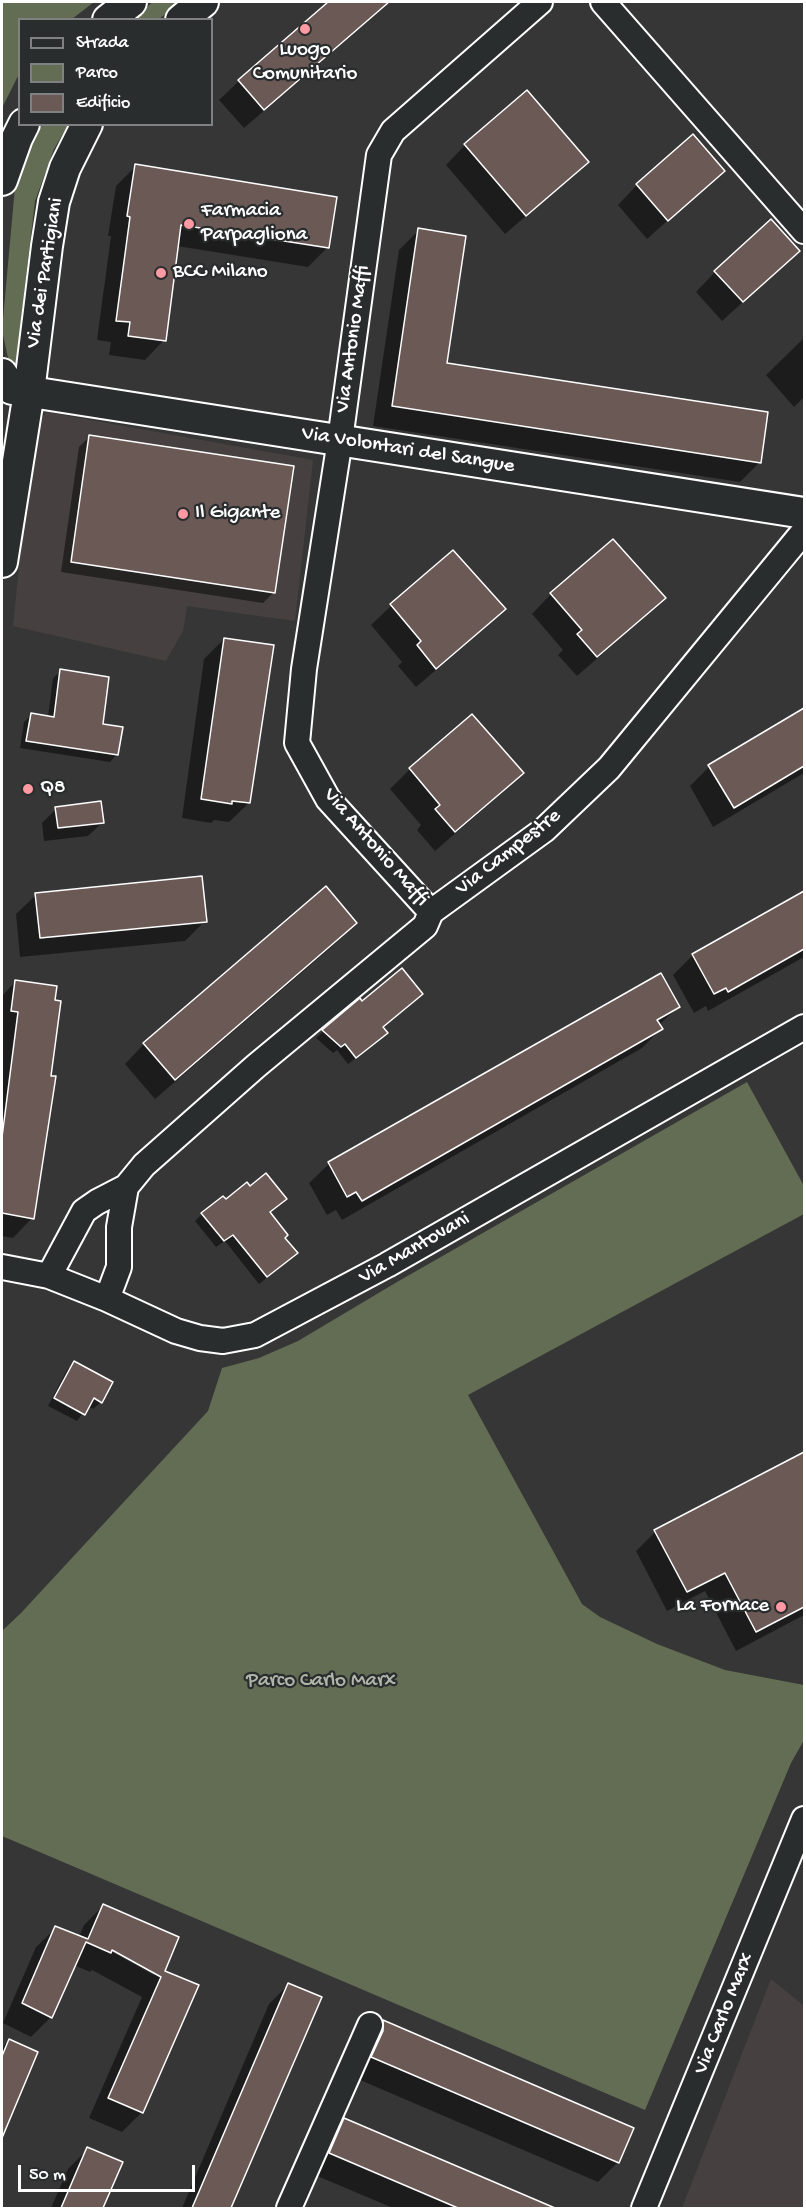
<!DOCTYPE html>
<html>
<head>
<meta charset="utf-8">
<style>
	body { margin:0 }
	#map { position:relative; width:806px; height:2210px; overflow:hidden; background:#373636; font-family:"Gochi Hand",sans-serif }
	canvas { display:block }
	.frame { position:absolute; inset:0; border:3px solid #fff; pointer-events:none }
	.legend { position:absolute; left:18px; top:18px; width:195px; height:108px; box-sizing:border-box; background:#2a2d2e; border:2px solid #7f8182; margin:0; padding:8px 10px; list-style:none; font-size:18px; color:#fff }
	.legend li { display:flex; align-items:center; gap:12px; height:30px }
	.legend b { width:30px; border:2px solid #7f8182 }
	.scale { position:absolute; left:18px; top:2165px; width:177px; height:27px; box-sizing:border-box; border:3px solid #fff; border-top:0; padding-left:8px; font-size:18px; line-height:21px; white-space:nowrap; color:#fff; -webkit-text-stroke:4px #2a2d2e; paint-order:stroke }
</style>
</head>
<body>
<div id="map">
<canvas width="806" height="2210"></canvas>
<div class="frame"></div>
<ul class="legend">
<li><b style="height:8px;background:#2a2d2e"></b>Strada</li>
<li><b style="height:16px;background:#626d54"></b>Parco</li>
<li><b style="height:16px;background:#6b5956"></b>Edificio</li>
</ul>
<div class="scale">50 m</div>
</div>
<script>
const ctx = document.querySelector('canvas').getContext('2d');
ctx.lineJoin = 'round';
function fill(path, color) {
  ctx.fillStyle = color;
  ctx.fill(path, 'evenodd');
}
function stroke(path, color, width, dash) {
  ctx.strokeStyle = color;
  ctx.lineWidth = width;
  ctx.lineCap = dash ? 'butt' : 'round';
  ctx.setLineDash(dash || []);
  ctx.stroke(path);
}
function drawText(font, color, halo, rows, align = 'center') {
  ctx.font = font + ' "Gochi Hand",sans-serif';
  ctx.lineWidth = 4.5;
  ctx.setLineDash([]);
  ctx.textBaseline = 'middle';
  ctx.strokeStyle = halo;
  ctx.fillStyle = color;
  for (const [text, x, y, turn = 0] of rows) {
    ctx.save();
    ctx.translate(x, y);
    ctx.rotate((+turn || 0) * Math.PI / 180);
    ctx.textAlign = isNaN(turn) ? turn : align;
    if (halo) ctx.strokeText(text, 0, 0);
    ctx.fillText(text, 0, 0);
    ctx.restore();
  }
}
const built = new Path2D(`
	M 46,412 L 313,460 L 295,621 L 187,606 L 183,631 L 166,661 L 13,626 L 33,430 Z
	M 771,1979 L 804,2006 L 804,2208 L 682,2208 Z`);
const green = new Path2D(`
	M 2,2 L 94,2 L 72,19 L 20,20 L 19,74 L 2,108 Z
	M 153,2 L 181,2 L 159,19 L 130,20 Z
	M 42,125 L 68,125 L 54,149 L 35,201 L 15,372 L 8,358 L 2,330 L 15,187 L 32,142 Z
	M 747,1082 L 804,1186 L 804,1214 L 468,1395 L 582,1604 L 600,1617 L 657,1644 L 725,1670 L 804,1685 L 804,1740 L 791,1763 L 645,2110 L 2,1836 L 2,1631 L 21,1613 L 208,1411 L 222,1368 L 259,1358 L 298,1341 L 397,1282 Z`);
const shadow = new Path2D(`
	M 330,2 L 390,2 L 244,128 L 219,100 L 239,81 Z
	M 465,145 L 587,162 L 567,181 L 505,234 L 446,165 Z
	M 136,166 L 327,248 L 308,267 L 177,246 L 164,340 L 145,360 L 109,355 L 111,342 L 97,340 L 111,236 L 108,236 L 116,186 Z
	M 723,171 L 647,239 L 618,205 L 637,185 Z
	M 419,230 L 445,364 L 760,462 L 740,482 L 373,426 L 399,250 Z
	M 778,270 L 722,321 L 696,292 L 715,272 Z
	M 804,338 L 804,397 L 794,407 L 766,375 Z
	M 90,436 L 274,592 L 263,603 L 61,572 L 79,447 Z
	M 453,552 L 504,609 L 484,629 L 416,687 L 398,666 L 402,662 L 371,625 L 391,606 Z
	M 551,594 L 664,598 L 645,617 L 577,676 L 558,655 L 563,650 L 532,614 Z
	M 224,639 L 249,803 L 229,822 L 214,820 L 211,823 L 182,818 L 204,659 Z
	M 61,671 L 101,725 L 117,754 L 110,762 L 20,748 L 24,722 L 31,715 L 48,717 L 53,678 Z
	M 804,710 L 804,773 L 713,827 L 690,786 L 709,767 Z
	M 472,716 L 522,773 L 503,792 L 435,851 L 417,830 L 421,825 L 390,789 L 410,769 Z
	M 56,809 L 103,822 L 88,836 L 44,841 L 42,823 Z
	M 804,893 L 804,957 L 708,1011 L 706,1006 L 694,1013 L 673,975 L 693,955 Z
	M 36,895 L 205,921 L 185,941 L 20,957 L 16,914 Z
	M 355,923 L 336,943 L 155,1099 L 125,1064 L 144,1044 Z
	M 660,975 L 678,1007 L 659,1025 L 661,1029 L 642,1048 L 342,1220 L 336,1210 L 327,1215 L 309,1183 L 329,1164 Z
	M 15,982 L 55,987 L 32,1218 L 13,1238 L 2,1236 L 2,996 Z
	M 360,1000 L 382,1027 L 379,1040 L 348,1064 L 337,1050 L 333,1053 L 316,1038 Z
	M 249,1188 L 278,1206 L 269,1213 L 284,1238 L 289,1260 L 259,1284 L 225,1241 L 216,1247 L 195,1221 L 202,1214 Z
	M 75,1363 L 101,1402 L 93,1409 L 88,1406 L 77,1421 L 48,1406 L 67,1370 Z
	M 804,1454 L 804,1615 L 736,1651 L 705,1591 L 667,1611 L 636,1551 L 655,1532 Z
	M 104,1905 L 163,1971 L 197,1986 L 142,2112 L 122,2132 L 89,2118 L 142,1997 L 92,1970 L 90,1972 L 74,1965 L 51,2017 L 31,2037 L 3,2023 L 36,1947 L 56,1928 L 79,1937 L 84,1925 ZM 106,1945 L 154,1971 L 154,1975 L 105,1948 Z
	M 289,1984 L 320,1998 L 230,2208 L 182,2208 L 269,2004 Z
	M 383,2022 L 618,2162 L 598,2182 L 353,2077 L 364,2041 Z
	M 9,2040 L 37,2053 L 2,2135 L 2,2048 Z
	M 345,2120 L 551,2208 L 393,2208 L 310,2173 L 325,2140 Z
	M 88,2149 L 121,2163 L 101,2208 L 51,2208 L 68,2169 Z`);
const building = new Path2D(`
	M 328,2 L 389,2 L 264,110 L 238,80 Z
	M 527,90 L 589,162 L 526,216 L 464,144 Z
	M 693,134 L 725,171 L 668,221 L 636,184 Z
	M 135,164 L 337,197 L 329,248 L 181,225 L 166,341 L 128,336 L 130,322 L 116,321 L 130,217 L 127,216 Z
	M 771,219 L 800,251 L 743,302 L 714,271 Z
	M 418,228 L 466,236 L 447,363 L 768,412 L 761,463 L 392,406 Z
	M 89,435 L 294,466 L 275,593 L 71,562 Z
	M 613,539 L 666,598 L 597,657 L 577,634 L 582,630 L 550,593 Z
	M 453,550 L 506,609 L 436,669 L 417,645 L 421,641 L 390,604 Z
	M 224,638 L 274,645 L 250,803 L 232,801 L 232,804 L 201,799 Z
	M 60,669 L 109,677 L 103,724 L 123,727 L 118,755 L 26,741 L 31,713 L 54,717 Z
	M 804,708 L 804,766 L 734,808 L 708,765 Z
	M 472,714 L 524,773 L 455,832 L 435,809 L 440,805 L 409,768 Z
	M 101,801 L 104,823 L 58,828 L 55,807 Z
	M 202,876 L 207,922 L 40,938 L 35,893 Z
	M 326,886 L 357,923 L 175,1080 L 143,1043 Z
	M 804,891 L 804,949 L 728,992 L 726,988 L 714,994 L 692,954 Z
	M 402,968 L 423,994 L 383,1027 L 388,1033 L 356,1058 L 345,1044 L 341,1047 L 322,1030 L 360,998 L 362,1001 Z
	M 661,973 L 680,1007 L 657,1020 L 663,1029 L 362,1201 L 356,1192 L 347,1197 L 328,1162 Z
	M 15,980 L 57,986 L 55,1000 L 61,1001 L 51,1076 L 56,1076 L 34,1219 L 2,1213 L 2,1137 L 18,1012 L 11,1011 Z
	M 266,1173 L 287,1199 L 270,1212 L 288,1235 L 285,1238 L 298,1253 L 267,1277 L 233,1235 L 224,1241 L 201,1213 L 223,1196 L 226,1199 L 247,1182 L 250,1186 Z
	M 74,1361 L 113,1382 L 102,1403 L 94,1398 L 85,1415 L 54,1398 Z
	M 804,1452 L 804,1607 L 756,1632 L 725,1573 L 687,1592 L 654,1530 Z
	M 103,1904 L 179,1937 L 165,1971 L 199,1985 L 143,2113 L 108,2098 L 161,1977 L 112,1950 L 111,1953 L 86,1942 L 52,2018 L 22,2003 L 55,1926 L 88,1939 Z
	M 288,1983 L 322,1997 L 231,2208 L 192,2208 Z
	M 383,2020 L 634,2128 L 619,2163 L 371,2057 L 383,2031 Z
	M 9,2039 L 38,2052 L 2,2138 L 2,2056 Z
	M 344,2118 L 555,2208 L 458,2208 L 329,2153 Z
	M 87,2147 L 123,2162 L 103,2208 L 61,2208 Z`);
const minor = new Path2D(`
	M 603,2 L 804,231
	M 431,912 L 328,799 L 297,743 L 304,669 L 340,440 L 379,155 L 393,131 L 540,2
	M 2,1267 L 49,1276 L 107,1299 L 176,1331 L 200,1338 L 223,1341 L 255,1335 L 387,1265 L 804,1027
	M 49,1276 L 84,1211 L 97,1202 L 126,1187 L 144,1165 L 256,1066 L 425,926 L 431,912 L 544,830 L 609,768 L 804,531
	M 107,1299 L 119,1267 L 119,1227 L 126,1187
	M 289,2208 L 370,2025
	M 644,2208 L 804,1819`);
const tertiary = new Path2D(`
	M 108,20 L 131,2
	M 181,20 L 203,2
	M 2,180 L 17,138 L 24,124
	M 2,374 L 12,389 L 804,513
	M 2,562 L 29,392 L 47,246 L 54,202 L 65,168 L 87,124`);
const markers = [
	[305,29,6,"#ff9aa2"],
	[189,224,6,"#ff9aa2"],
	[161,273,6,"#ff9aa2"],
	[183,514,6,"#ff9aa2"],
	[28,789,6,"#ff9aa2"],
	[781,1607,6,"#ff9aa2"]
];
const poiNames = [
	["Luogo",305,51,"center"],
	["Comunitario",305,75,"center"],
	["Farmacia",201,212],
	["Parpagliona",201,236],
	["BCC Milano",173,273],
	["Il Gigante",195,514],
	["Q8",40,789],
	["La Fornace",769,1607,"right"]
];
const streetNames = [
	["Via dei Partigiani",46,273,-81],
	["Via Antonio Maffi",354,339,-82],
	["Via Volontari del Sangue",408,451,9],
	["Via Antonio Maffi",375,848,49],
	["Via Campestre",509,853,-38],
	["Via Mantovani",415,1249,-30],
	["Via Carlo Marx",725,2014,-68]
];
const parkNames = [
	["Parco Carlo Marx",321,1682]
];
fill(built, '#474040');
fill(green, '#626d54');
fill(shadow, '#0007');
fill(building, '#6b5956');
stroke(building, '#fff', 1.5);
stroke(minor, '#fff', 28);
stroke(tertiary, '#fff', 34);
stroke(minor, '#2a2d2e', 24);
stroke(tertiary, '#2a2d2e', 30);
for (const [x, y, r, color] of markers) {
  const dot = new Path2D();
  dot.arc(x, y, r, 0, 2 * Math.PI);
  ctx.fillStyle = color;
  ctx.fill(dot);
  stroke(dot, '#2a2d2e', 2);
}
drawText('21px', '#fff', '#2a2d2e', poiNames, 'left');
drawText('21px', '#fff', '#2a2d2e', streetNames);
drawText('21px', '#b0b6aa', '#2a2d2e', parkNames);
</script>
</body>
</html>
